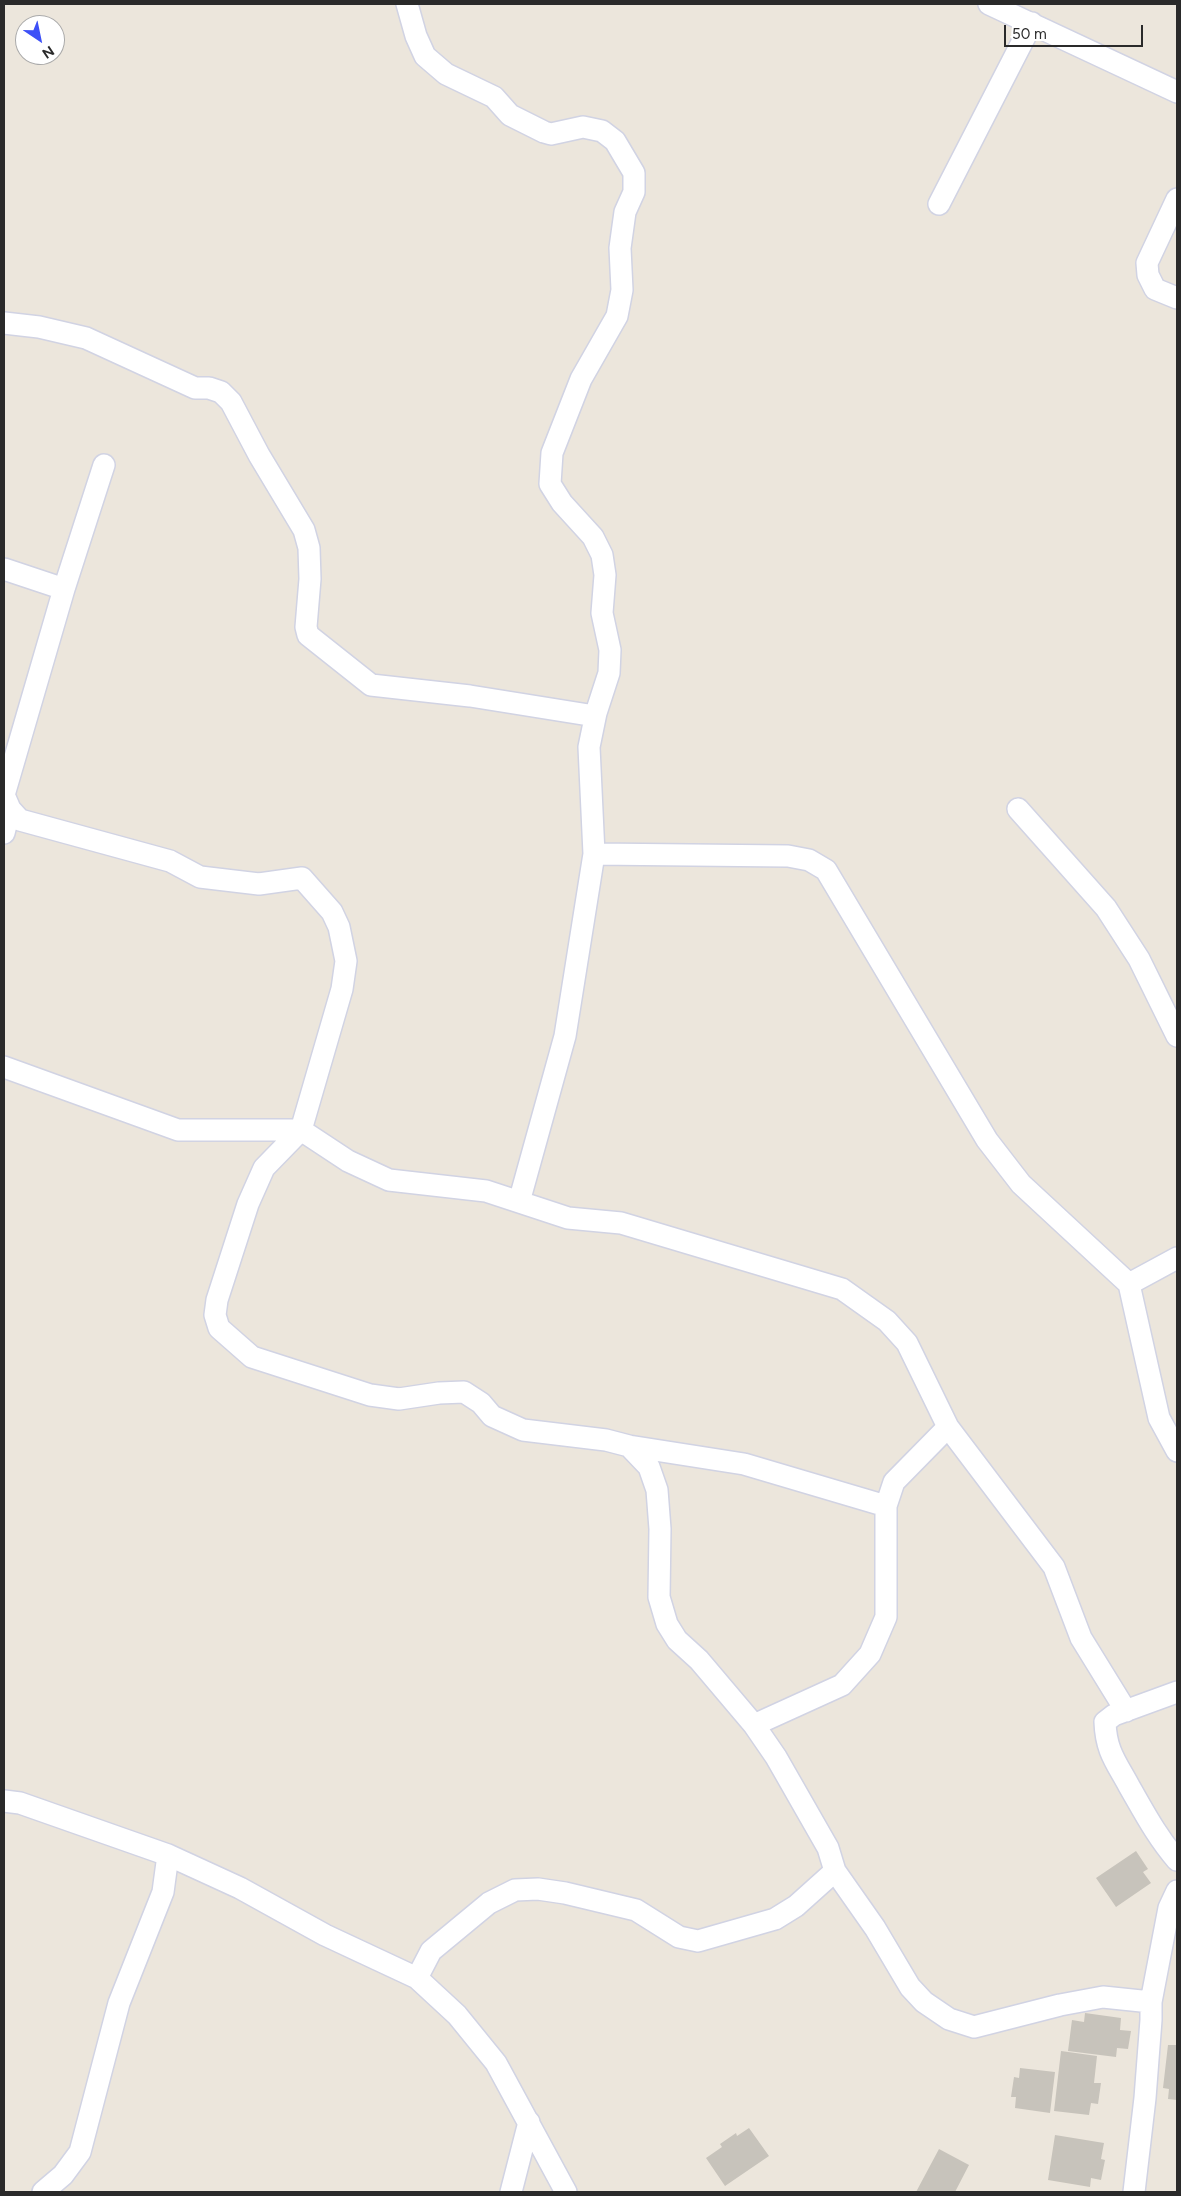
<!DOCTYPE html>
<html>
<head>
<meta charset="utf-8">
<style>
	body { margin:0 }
	#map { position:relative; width:1181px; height:2196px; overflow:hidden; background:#ece6dc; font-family:Figtree,sans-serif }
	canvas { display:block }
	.frame { position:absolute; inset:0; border:5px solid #2a2a2a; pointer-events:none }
	.north { position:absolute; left:15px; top:15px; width:50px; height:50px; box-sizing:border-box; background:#fff; border:1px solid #aaa; border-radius:50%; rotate:146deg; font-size:14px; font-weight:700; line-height:20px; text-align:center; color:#2a2a2a }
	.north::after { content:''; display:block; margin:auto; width:18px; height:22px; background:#3d50f7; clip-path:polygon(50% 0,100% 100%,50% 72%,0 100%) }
	.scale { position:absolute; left:1004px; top:25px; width:139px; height:22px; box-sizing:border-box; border:2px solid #2a2a2a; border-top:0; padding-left:6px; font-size:15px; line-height:18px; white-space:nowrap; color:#2a2a2a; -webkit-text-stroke:4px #fff; paint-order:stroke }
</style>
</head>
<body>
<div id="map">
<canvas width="1181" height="2196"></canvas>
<div class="frame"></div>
<div class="north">N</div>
<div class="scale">50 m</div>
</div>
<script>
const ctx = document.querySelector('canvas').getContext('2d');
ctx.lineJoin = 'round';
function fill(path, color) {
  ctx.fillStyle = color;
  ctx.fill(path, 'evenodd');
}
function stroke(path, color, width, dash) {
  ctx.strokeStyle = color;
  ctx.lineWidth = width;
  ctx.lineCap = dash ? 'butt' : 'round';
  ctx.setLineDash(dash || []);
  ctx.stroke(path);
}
const building = new Path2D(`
	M 1136,1851 L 1148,1869 L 1143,1872 L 1151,1883 L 1116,1907 L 1096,1878 Z
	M 1085,2013 L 1121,2018 L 1120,2030 L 1131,2031 L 1128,2049 L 1117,2048 L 1116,2057 L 1068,2051 L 1072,2020 L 1084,2022 Z
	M 1168,2045 L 1177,2045 L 1177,2100 L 1168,2099 L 1169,2089 L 1163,2088 Z
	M 1061,2051 L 1097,2056 L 1094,2083 L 1101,2083 L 1098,2104 L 1091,2103 L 1089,2115 L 1054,2111 Z
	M 1020,2068 L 1055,2072 L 1050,2113 L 1015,2108 L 1016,2097 L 1011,2097 L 1014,2077 L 1019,2078 Z
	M 749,2128 L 769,2156 L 725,2186 L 706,2158 L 722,2147 L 720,2144 L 736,2133 L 737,2136 Z
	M 1055,2135 L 1104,2143 L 1101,2159 L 1105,2160 L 1101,2180 L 1091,2178 L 1090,2187 L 1048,2180 Z
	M 939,2149 L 969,2165 L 955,2192 L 916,2192 Z`);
const minor = new Path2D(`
	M 407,4 L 416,36 L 425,56 L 446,74 L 494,97 L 510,115 L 544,132 L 551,134 L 583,127 L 602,131 L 615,141 L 634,173 L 634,192 L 625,212 L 620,248 L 622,290 L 617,316 L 581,379 L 552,453 L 550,484 L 562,503 L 593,537 L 602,555 L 605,575 L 602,613 L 610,650 L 609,673 L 596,713 L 589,747 L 594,854 L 565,1036 L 519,1202
	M 989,4 L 1177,92
	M 1177,199 L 1147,263 L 1148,275 L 1155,289 L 1177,298
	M 939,204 L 1032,23
	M 4,323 L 39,327 L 86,338 L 195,388 L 209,388 L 221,392 L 231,402 L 259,455 L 304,530 L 309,548 L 310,579 L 306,627 L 308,635 L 371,685 L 470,696 L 595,716
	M 104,465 L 64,589 L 4,795 L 10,809 L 20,820 L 170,861 L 200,877 L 259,884 L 302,878 L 332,912 L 339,927 L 346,961 L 342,989 L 301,1130 L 348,1161 L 389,1180 L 486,1191 L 568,1218 L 621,1223 L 842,1289 L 887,1321 L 907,1343 L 948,1427 L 1054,1567 L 1081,1638 L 1126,1711
	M 4,569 L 64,589
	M 1018,809 L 1106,908 L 1139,959 L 1177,1036
	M 4,833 L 10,809
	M 594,854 L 788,856 L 809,860 L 826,870 L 987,1140 L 1021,1184 L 1129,1284 L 1159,1418 L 1177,1451
	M 4,1067 L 178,1130 L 301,1130 L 264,1168 L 248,1204 L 217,1300 L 215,1315 L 219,1328 L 252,1357 L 370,1395 L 399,1399 L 439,1393 L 464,1392 L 481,1403 L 492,1416 L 523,1430 L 606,1440 L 629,1446 L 649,1467 L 657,1490 L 660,1529 L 659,1597 L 667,1624 L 677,1640 L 699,1660 L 754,1725 L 776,1757 L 828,1848 L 835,1871 L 875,1928 L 910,1987 L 924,2002 L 949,2019 L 974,2027 L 1060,2005 L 1103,1997 L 1151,2002
	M 1129,1284 L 1177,1258
	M 629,1446 L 744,1464 L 886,1506
	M 1177,1692 L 1114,1715 L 1105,1722 C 1106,1751 1116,1762 1129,1786 C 1144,1812 1157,1837 1177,1860
	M 754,1725 L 842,1685 L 870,1654 L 886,1617 L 886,1506 L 894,1482 L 948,1427
	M 4,1801 L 20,1803 L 168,1855 L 240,1888 L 325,1935 L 417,1978 L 457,2015 L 496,2063 L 566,2192
	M 417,1978 L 431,1951 L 489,1903 L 515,1890 L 538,1889 L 565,1893 L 636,1910 L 679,1937 L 698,1941 L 775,1919 L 796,1906 L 835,1871
	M 43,2192 L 63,2175 L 80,2152 L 119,2003 L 163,1892 L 168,1855
	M 511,2192 L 529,2122
	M 1134,2192 L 1145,2098 L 1151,2020 L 1151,2002 L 1169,1908 L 1177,1891`);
fill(building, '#c7c3bb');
stroke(minor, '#d1d3e3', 24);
stroke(minor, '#fff', 21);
</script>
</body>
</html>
